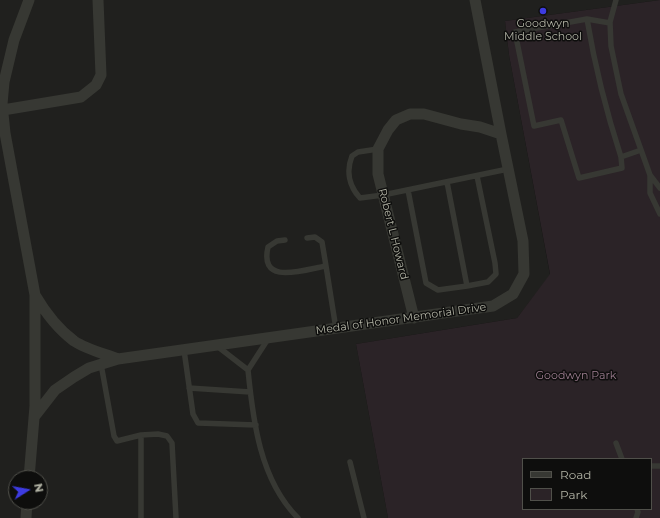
<!DOCTYPE html>
<html>
<head>
<meta charset="utf-8">
<style>
	body { margin:0 }
	#map { position:relative; width:660px; height:518px; overflow:hidden; background:#131412; font-family:Montserrat,sans-serif }
	canvas { display:block }
	.legend { position:absolute; left:522px; top:458px; width:130px; height:52px; box-sizing:border-box; background:#0e0e0d; border:1px solid #50504a; margin:0; padding:5px 7px; list-style:none; font-size:12px; color:#b2b3a5 }
	.legend li { display:flex; align-items:center; gap:8px; height:20px }
	.legend b { width:20px; border:1px solid #50504a }
	.north { position:absolute; left:8px; top:470px; width:40px; height:40px; box-sizing:border-box; background:#0e0e0d; border:1px solid #50504a; border-radius:50%; rotate:79deg; font-size:11px; font-weight:700; line-height:16px; text-align:center; color:#b2b3a5 }
	.north::after { content:''; display:block; margin:auto; width:14px; height:18px; background:#3d3be2; clip-path:polygon(50% 0,100% 100%,50% 72%,0 100%) }
</style>
</head>
<body>
<div id="map">
<canvas width="660" height="518"></canvas>
<ul class="legend">
<li><b style="height:5px;background:#373833"></b>Road</li>
<li><b style="height:11px;background:#2b2327"></b>Park</li>
</ul>
<div class="north">N</div>
</div>
<script>
const ctx = document.querySelector('canvas').getContext('2d');
ctx.lineJoin = 'round';
function fill(path, color) {
  ctx.fillStyle = color;
  ctx.fill(path, 'evenodd');
}
function stroke(path, color, width, dash) {
  ctx.strokeStyle = color;
  ctx.lineWidth = width;
  ctx.lineCap = dash ? 'butt' : 'round';
  ctx.setLineDash(dash || []);
  ctx.stroke(path);
}
function drawText(font, color, halo, rows, align = 'center') {
  ctx.font = font + ' Montserrat,sans-serif';
  ctx.lineWidth = 3;
  ctx.setLineDash([]);
  ctx.textBaseline = 'middle';
  ctx.strokeStyle = halo;
  ctx.fillStyle = color;
  for (const [text, x, y, turn = 0] of rows) {
    ctx.save();
    ctx.translate(x, y);
    ctx.rotate((+turn || 0) * Math.PI / 180);
    ctx.textAlign = isNaN(turn) ? turn : align;
    if (halo) ctx.strokeText(text, 0, 0);
    ctx.fillText(text, 0, 0);
    ctx.restore();
  }
}
const built = new Path2D(`
	M 0,0 L 660,0 L 505,21 L 509,55 L 550,275 L 517,318 L 356,344 L 388,518 L 0,518 ZM 16,478 L 40,478 L 40,502 L 16,502 Z`);
const green = new Path2D(`
	M 660,0 L 660,518 L 388,518 L 356,344 L 517,318 L 550,274 L 509,55 L 505,21 ZM 523,459 L 651,459 L 651,509 L 523,509 Z`);
const lane = new Path2D(`
	M 616,0 L 610,22 L 611,46 L 621,94 L 650,175 L 650,193 L 660,214
	M 587,19 C 595,67 606,111 621,157 L 641,150
	M 610,23 L 587,19 L 515,32 L 534,126 L 561,120 L 579,178 L 622,168 L 621,157
	M 378,149 L 358,152 L 352,156 C 346,171 349,186 360,198 L 383,195 L 508,169
	M 650,175 L 660,188
	M 447,182 L 467,286
	M 408,190 L 426,283 L 438,290 L 467,286 L 488,282 L 496,274 L 495,263 L 477,176
	M 285,240 L 277,241 L 268,247 C 259,286 303,270 326,266 L 322,242 L 315,237 L 307,238
	M 326,266 L 336,329
	M 217,346 L 248,370 L 268,339
	M 184,350 L 193,414 L 198,423 L 256,425
	M 101,364 L 114,436 L 117,441 L 141,435
	M 248,370 C 253,421 260,480 298,518
	M 189,388 L 250,392
	M 616,443 L 622,459
	M 350,462 L 364,518
	M 651,466 L 660,466
	M 141,518 L 141,435 L 158,434 L 167,436 L 172,443 L 176,518
	M 636,518 L 638,512 L 637,509`);
const street = new Path2D(`
	M 29,0 L 14,40 L 4,82 L 2,104 L 5,133 L 35,295 L 35,406 L 29,478
	M 3,110 L 81,97 L 96,85 L 101,75 L 98,0
	M 35,295 C 45,312 58,329 74,341 C 86,349 105,354 118,359 L 493,306 L 513,294 L 524,274 L 523,241 L 501,134 L 475,0
	M 414,318 L 378,174 L 378,149 L 388,130 L 396,120 L 410,114 L 424,114 L 461,124 L 480,127 L 501,134
	M 34,417 L 55,390 L 74,377 L 89,368 L 118,359
	M 26,518 L 27,502`);
const markers = [
	[543,11,4,"#3d3be2"]
];
const poiNames = [
	["Goodwyn",543,24],
	["Middle School",543,37]
];
const streetNames = [
	["Robert L Howard",393,234,76],
	["Medal of Honor Memorial Drive",401,319,-8]
];
const parkNames = [
	["Goodwyn Park",576,376]
];
fill(built, '#20201e');
fill(green, '#2b2327');
stroke(lane, '#373833', 5.5);
stroke(street, '#373833', 11);
for (const [x, y, r, color] of markers) {
  const dot = new Path2D();
  dot.arc(x, y, r, 0, 2 * Math.PI);
  ctx.fillStyle = color;
  ctx.fill(dot);
  stroke(dot, '#0e0e0d', 1.5);
}
drawText('11px', '#b2b3a5', '#0e0e0d', poiNames);
drawText('11px', '#b2b3a5', '#0e0e0d', streetNames);
drawText('11px', '#9d7d90', '#0e0e0d', parkNames);
</script>
</body>
</html>
